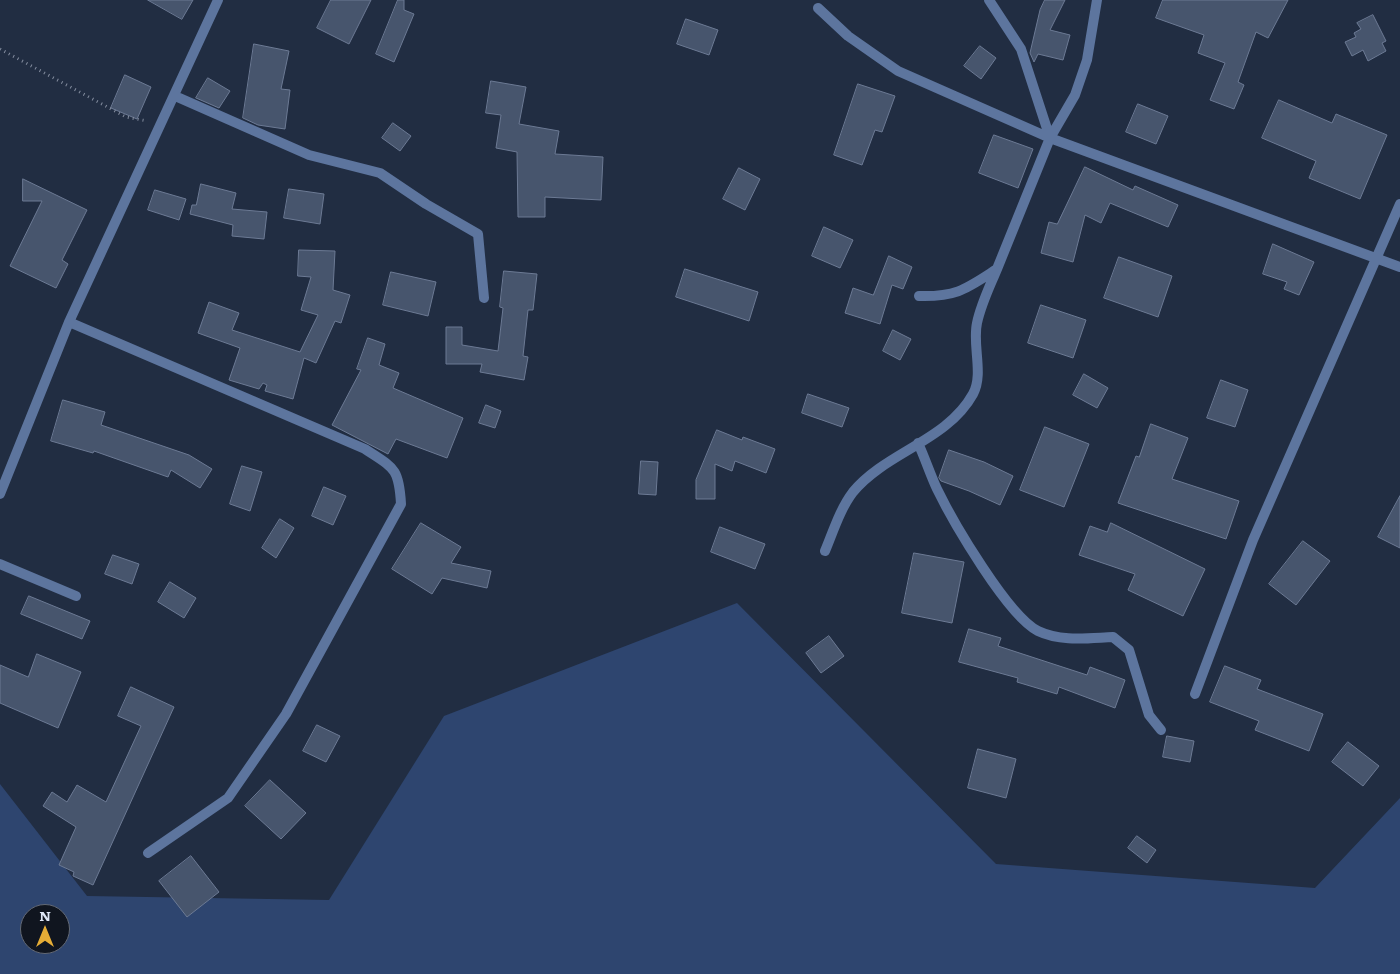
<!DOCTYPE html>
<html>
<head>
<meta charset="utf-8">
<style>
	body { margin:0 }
	#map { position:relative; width:1400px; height:974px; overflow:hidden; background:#212d42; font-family:Literata,serif }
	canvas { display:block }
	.north { position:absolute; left:20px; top:904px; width:50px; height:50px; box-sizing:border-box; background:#10151f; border:1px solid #636975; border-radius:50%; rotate:0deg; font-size:14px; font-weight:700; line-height:20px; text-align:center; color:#dfe7f6 }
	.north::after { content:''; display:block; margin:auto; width:18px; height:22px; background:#e6ad36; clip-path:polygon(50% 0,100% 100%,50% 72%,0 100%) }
</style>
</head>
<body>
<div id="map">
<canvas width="1400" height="974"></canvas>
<div class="north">N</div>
</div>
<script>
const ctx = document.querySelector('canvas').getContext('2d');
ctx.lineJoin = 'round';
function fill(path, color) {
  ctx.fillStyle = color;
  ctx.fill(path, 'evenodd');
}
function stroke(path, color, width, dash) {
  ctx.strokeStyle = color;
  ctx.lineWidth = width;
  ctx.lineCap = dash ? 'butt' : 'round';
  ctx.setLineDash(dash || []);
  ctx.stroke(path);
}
const green = new Path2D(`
	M 737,603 L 996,864 L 1315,888 L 1400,798 L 1400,974 L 0,974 L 0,784 L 87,896 L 329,900 L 444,716 ZM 30,914 L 60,914 L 60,944 L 30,944 Z`);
const building = new Path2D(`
	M 148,0 L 193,0 L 182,19 Z
	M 331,0 L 371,0 L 349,44 L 317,28 Z
	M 398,0 L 404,0 L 404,10 L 414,14 L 394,62 L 376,54 Z
	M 1045,0 L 1065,0 L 1050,30 L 1070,35 L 1063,60 L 1038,54 L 1034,62 L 1030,53 L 1040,10 Z
	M 1163,0 L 1288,0 L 1268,38 L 1256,32 L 1238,82 L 1244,85 L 1234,109 L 1210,100 L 1225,63 L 1198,53 L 1204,35 L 1156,18 Z
	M 1373,15 L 1386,41 L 1382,43 L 1386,51 L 1368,61 L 1363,50 L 1352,56 L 1345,42 L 1356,37 L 1354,33 L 1361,29 L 1357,23 Z
	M 686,19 L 718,30 L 709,55 L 677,44 Z
	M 254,44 L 289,51 L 281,89 L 290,90 L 285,129 L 258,125 L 243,118 Z
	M 980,46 L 996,58 L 981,79 L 964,66 Z
	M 125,75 L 151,87 L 137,119 L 111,108 Z
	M 208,78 L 230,91 L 219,108 L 196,98 Z
	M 491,81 L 526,87 L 519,124 L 559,131 L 555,154 L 603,157 L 601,200 L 545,197 L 545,217 L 518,217 L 517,152 L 496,148 L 501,115 L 486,113 Z
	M 858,84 L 895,96 L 882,132 L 875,130 L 862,165 L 834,155 Z
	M 1279,100 L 1332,123 L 1336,114 L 1387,135 L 1360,199 L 1309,178 L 1316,161 L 1262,138 Z
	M 1138,104 L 1168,116 L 1156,144 L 1126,132 Z
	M 393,123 L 411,136 L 400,151 L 382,138 Z
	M 994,135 L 1033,149 L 1018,188 L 979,173 Z
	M 1085,167 L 1133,190 L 1135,186 L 1178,205 L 1168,227 L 1110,203 L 1101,223 L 1085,215 L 1073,262 L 1041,253 L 1049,222 L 1057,224 Z
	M 739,168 L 760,179 L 745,210 L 723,199 Z
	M 23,179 L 87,210 L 62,260 L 68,264 L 56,288 L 10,266 L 42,201 L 23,201 Z
	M 201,184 L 236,193 L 232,209 L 267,212 L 264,239 L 232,236 L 233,225 L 190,214 L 192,205 L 196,205 Z
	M 289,189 L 324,194 L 320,224 L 284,218 Z
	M 155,190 L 186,199 L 179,220 L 148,210 Z
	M 824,227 L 853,240 L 840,268 L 812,256 Z
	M 1273,244 L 1314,262 L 1299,295 L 1284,289 L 1287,282 L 1263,274 Z
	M 299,250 L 335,251 L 333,290 L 350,295 L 341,323 L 335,321 L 316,363 L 304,358 L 293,399 L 265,391 L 267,385 L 263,383 L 259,389 L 229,380 L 240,348 L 198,333 L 209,302 L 239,313 L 232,330 L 300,352 L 318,315 L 301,310 L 311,277 L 298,276 Z
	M 889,256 L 912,267 L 903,289 L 892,285 L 880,324 L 845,313 L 853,288 L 873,295 Z
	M 1119,257 L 1172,276 L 1158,317 L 1104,298 Z
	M 685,269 L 758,292 L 749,321 L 676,297 Z
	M 504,271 L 537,274 L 533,310 L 528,310 L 523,356 L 528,357 L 524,380 L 480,372 L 482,364 L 446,364 L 446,327 L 462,327 L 462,345 L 498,351 L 503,308 L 500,307 Z
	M 391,272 L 436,282 L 428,316 L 383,305 Z
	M 1041,305 L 1086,320 L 1073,358 L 1028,343 Z
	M 893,330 L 911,339 L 900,360 L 883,351 Z
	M 368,338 L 385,344 L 379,365 L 399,373 L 393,388 L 463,418 L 447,458 L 396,439 L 388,454 L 332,425 L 361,370 L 357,369 Z
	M 1084,374 L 1108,388 L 1097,408 L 1073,395 Z
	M 1221,380 L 1248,390 L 1235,427 L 1207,418 Z
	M 808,394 L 849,408 L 842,427 L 802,413 Z
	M 63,400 L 105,412 L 101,425 L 189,455 L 212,469 L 200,488 L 171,470 L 168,477 L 94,451 L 93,453 L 51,441 Z
	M 486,405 L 501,411 L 495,428 L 479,423 Z
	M 1151,424 L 1188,438 L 1172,479 L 1239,501 L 1226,539 L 1118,503 L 1136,456 L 1139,457 Z
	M 1045,427 L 1089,444 L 1064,507 L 1020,490 Z
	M 717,430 L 742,440 L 743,437 L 775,449 L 766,473 L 735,461 L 732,471 L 715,464 L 715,499 L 696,499 L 696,480 Z
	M 949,450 L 984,462 L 1013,476 L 1000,505 L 969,491 L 941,481 L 939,478 Z
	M 641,461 L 658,462 L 656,495 L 639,494 Z
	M 242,466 L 262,472 L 250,511 L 230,504 Z
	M 324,487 L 346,496 L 333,525 L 312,516 Z
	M 1400,496 L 1400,548 L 1378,537 Z
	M 280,519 L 294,528 L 276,558 L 262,548 Z
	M 421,523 L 461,547 L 451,563 L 491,571 L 487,588 L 442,578 L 432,594 L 392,569 Z
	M 1111,523 L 1205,569 L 1183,616 L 1128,590 L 1135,574 L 1079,555 L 1090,526 L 1107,532 Z
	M 720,527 L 765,544 L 755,569 L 711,552 Z
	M 1303,541 L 1330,561 L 1296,605 L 1269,584 Z
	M 914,553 L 964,562 L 952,623 L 902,613 Z
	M 113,555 L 139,564 L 132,584 L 105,574 Z
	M 170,582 L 196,598 L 184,618 L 158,602 Z
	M 29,596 L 90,621 L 82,639 L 21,614 Z
	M 969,629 L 1001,638 L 998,646 L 1087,675 L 1090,667 L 1125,680 L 1115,708 L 1059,687 L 1057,694 L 1017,682 L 1018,678 L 959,662 Z
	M 829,636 L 844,656 L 821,673 L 806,653 Z
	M 37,654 L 81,672 L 58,728 L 0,703 L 0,665 L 28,677 Z
	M 1225,666 L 1261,680 L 1257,689 L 1323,714 L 1309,751 L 1255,730 L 1259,721 L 1210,702 Z
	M 131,687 L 174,707 L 93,885 L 73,876 L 74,872 L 59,865 L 76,827 L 43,806 L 52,792 L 67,802 L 77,785 L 106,802 L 141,726 L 118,716 Z
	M 317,725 L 340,736 L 326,762 L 303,751 Z
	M 1167,736 L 1194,741 L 1190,762 L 1163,757 Z
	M 1348,742 L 1379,766 L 1363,786 L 1332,762 Z
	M 978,749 L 1016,759 L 1006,798 L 968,788 Z
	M 270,780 L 306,813 L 281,839 L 245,806 Z
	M 1137,836 L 1156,850 L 1147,863 L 1128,848 Z
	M 191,856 L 219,892 L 187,917 L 159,881 Z`);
const path = new Path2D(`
	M 0,49 L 126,117 L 147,121`);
const street = new Path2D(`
	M 989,0 L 1021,49 L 1050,138
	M 818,8 L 848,36 L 898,71 L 1050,138 L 1400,267
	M 175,96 L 309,155 L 380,173 L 426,204 L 478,234 L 484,298
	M 997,269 L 1050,138 L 1075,95 L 1087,60 L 1097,0
	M 69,322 L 365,449 C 394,468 399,468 401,504 L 286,714 L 228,798 L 148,853
	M 918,443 C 925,458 930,474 937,489 C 953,522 1008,616 1038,631 C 1061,642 1088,638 1113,637 L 1129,650 L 1149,715 L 1161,730
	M 0,494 L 69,322 L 218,0
	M 825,551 C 833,532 840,509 853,492 C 886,452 947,441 973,394 C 984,374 972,345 977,323 C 981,304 990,286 997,269 C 966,289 957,297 919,296
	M 0,564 L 76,596
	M 1195,694 L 1253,540 L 1400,204`);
fill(green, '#2e456f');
fill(building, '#47556d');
stroke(building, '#6c7a94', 1);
stroke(path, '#848d9f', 3, [1, 4]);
stroke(street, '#5d759e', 10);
</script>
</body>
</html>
